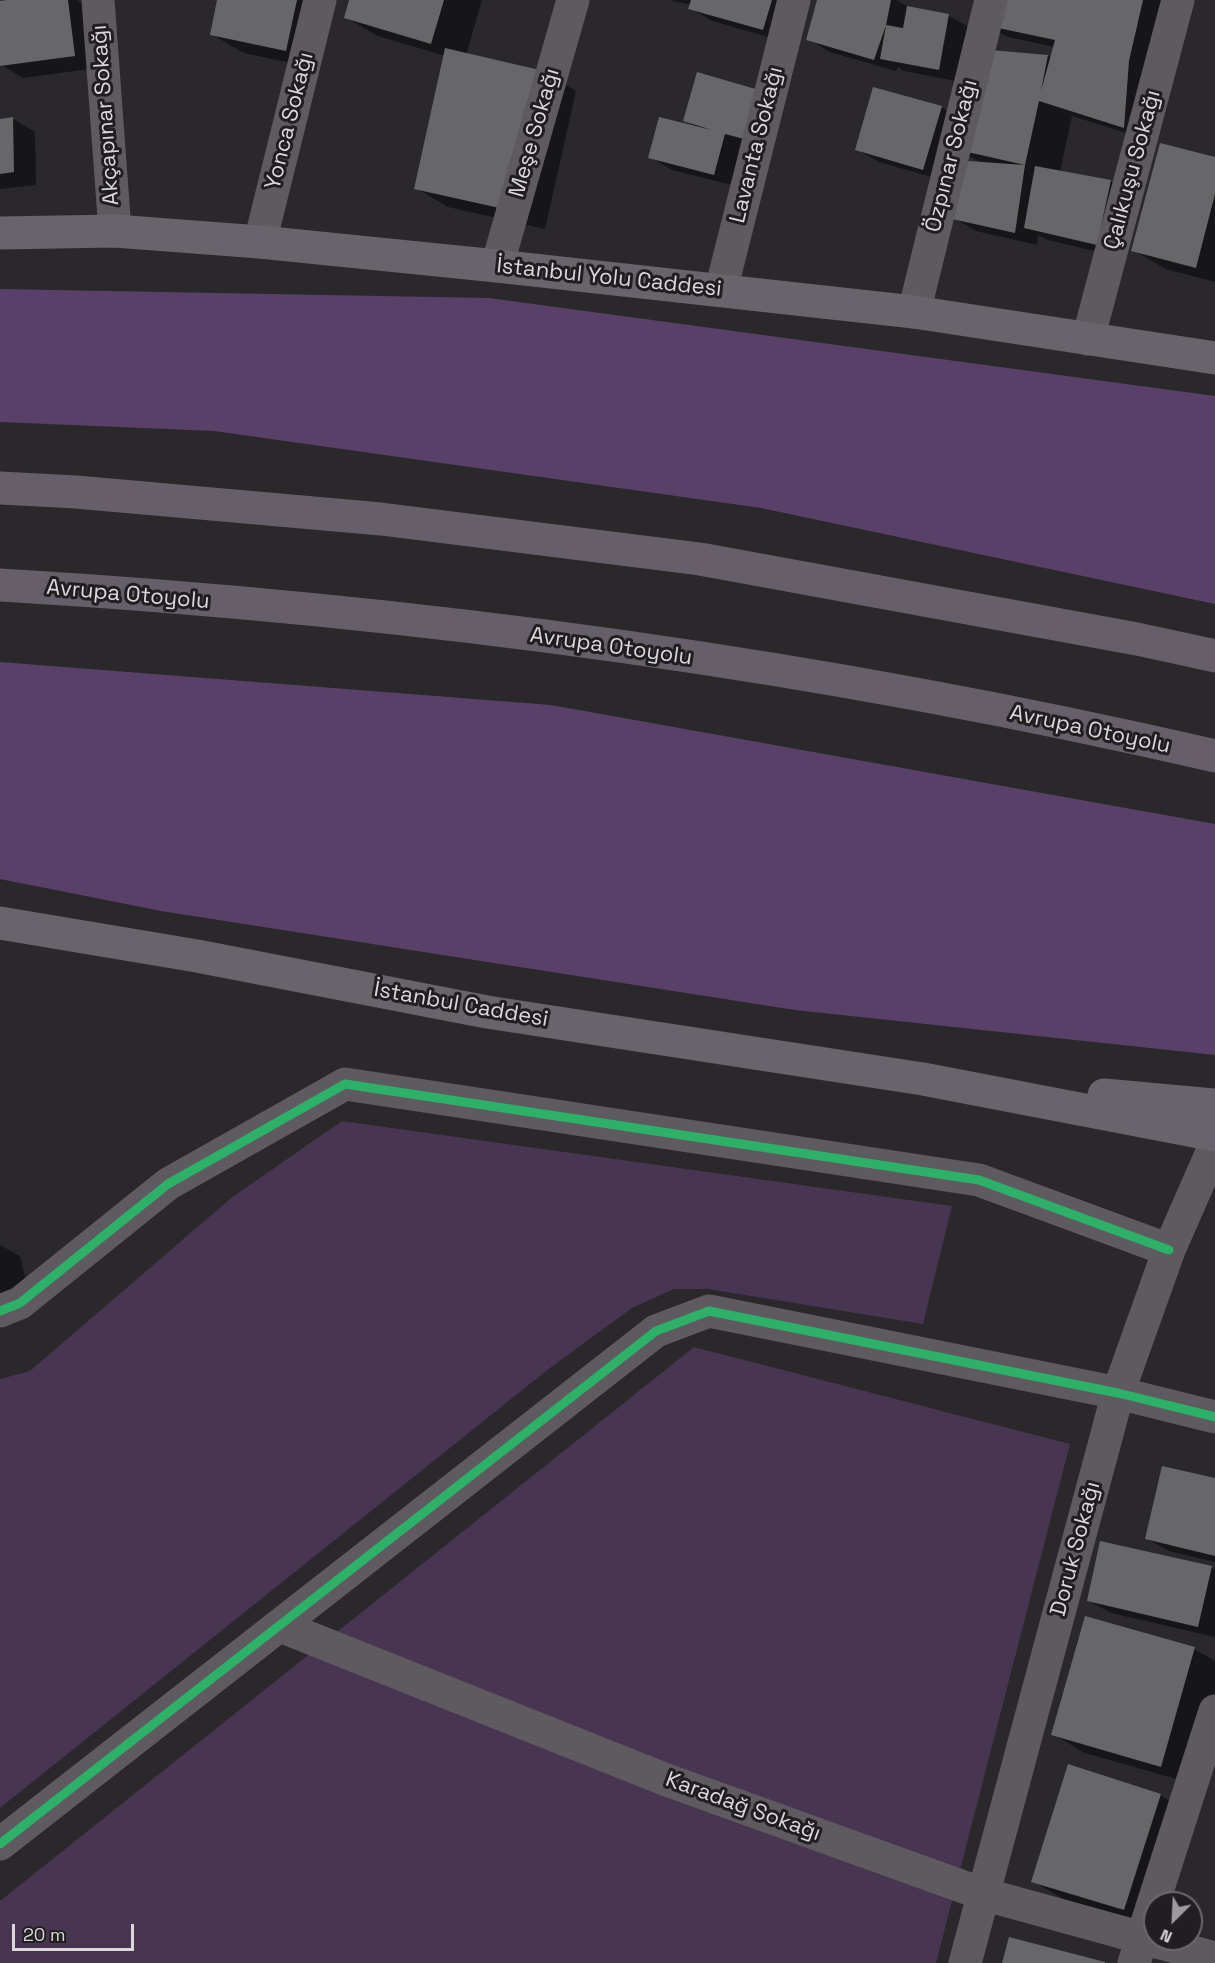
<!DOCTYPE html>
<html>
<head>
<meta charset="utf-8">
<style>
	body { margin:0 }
	#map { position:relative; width:1215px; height:1963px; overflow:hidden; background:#2a282b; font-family:"Space Grotesk",sans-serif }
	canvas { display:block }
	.north { position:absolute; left:1143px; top:1891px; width:60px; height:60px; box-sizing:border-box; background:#211e22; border:2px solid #6b686c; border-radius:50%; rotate:204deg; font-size:16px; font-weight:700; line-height:24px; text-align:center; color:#dad8db }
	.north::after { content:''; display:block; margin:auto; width:21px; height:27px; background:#9c9a9d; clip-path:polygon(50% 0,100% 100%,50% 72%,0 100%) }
	.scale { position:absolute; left:12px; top:1924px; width:122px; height:27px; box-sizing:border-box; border:3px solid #dad8db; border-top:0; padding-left:8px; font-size:18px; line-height:21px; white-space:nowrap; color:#dad8db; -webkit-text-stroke:4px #211e22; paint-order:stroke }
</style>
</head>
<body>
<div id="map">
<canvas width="1215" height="1963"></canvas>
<div class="north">N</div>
<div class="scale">20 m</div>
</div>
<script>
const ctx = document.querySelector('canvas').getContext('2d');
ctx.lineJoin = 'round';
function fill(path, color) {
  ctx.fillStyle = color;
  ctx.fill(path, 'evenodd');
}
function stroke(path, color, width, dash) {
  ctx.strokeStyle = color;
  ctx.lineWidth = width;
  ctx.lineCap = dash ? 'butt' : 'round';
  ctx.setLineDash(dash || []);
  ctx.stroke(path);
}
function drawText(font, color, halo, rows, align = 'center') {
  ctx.font = font + ' "Space Grotesk",sans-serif';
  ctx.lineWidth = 6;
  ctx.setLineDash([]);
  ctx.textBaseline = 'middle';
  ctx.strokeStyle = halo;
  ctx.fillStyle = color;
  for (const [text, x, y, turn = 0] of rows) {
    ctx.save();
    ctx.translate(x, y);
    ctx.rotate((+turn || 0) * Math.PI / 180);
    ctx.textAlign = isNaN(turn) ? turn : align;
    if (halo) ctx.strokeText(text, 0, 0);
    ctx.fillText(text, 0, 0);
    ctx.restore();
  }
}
const green = new Path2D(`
	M 342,1121 L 952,1206 L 923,1324 L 708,1289 L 674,1289 L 632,1308 L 546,1371 L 0,1808 L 0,1379 L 30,1371 L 231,1198 Z
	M 694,1347 L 1070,1444 L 936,1963 L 0,1963 L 0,1901 Z`);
const forest = new Path2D(`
	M 0,289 L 489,298 L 1215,396 L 1215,604 L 761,508 L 214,431 L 0,422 Z
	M 0,662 L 551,705 L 1215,824 L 1215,1055 L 795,1010 L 161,911 L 0,879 Z`);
const shadow = new Path2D(`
	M 18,0 L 77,0 L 89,7 L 97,68 L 23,78 L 1,65 L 0,2 Z
	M 218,0 L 333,0 L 319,69 L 244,53 L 211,34 Z
	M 351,0 L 482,0 L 466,55 L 544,72 L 576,91 L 545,229 L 448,207 L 416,188 L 445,56 L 378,36 L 345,17 Z
	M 669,0 L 798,0 L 786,42 L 712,21 L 690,8 L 691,5 Z
	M 819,0 L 896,0 L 910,8 L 949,16 L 971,28 L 961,82 L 904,71 L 898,67 L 896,71 L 830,52 L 808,39 Z
	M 992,0 L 1180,0 L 1146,139 L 1072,116 L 1060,172 L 1111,181 L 1133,194 L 1119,257 L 1048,240 L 1038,235 L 1037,245 L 976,231 L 954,218 L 982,163 L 955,148 L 946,181 L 879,162 L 857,149 L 941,107 L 963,120 L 980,50 L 1048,56 L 1052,58 L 1055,47 L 1008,37 L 986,25 Z
	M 758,91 L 736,186 L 672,170 L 650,157 L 697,127 L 685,120 Z
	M 13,119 L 35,132 L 36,185 L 0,189 L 0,120 Z
	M 1215,159 L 1215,282 L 1166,269 L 1133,250 Z
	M 0,1245 L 20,1256 L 31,1301 L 0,1308 Z
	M 1215,1479 L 1215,1562 L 1169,1551 L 1146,1538 Z
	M 1211,1567 L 1215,1570 L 1215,1637 L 1111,1613 L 1089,1601 Z
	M 1194,1649 L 1215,1661 L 1215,1710 L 1194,1784 L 1085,1753 L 1053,1734 Z
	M 1160,1795 L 1193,1814 L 1155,1928 L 1065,1900 L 1033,1881 Z`);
const building = new Path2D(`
	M 7,0 L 68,0 L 75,56 L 0,66 L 0,1 Z
	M 217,0 L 297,0 L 286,51 L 210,35 Z
	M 349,0 L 444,0 L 431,44 L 344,18 Z
	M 691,0 L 772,0 L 763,30 L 688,9 Z
	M 817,0 L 891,0 L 886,25 L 874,60 L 806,40 Z
	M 991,0 L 1143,0 L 1129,61 L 1124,128 L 1039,101 L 1025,165 L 1015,233 L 952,219 L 968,161 L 1025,165 L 954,149 L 979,49 L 1048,55 L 1041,91 L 1055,40 L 984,25 Z
	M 907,6 L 949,14 L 939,70 L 880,59 L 886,25 L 903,28 Z
	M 445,48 L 544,71 L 513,211 L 414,189 Z
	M 697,72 L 759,90 L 744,139 L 725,134 L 714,175 L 648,158 L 659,117 L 712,130 L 683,121 Z
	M 873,87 L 942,106 L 923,170 L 855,150 Z
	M 13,117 L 14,172 L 0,174 L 0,119 Z
	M 1160,143 L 1215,157 L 1215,194 L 1196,268 L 1131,251 Z
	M 1035,166 L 1111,180 L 1097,245 L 1024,228 Z
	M 1162,1466 L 1215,1478 L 1215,1556 L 1145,1539 Z
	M 1100,1541 L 1212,1566 L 1198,1627 L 1087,1601 Z
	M 1085,1616 L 1195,1647 L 1161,1767 L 1051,1735 Z
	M 1068,1764 L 1161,1794 L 1124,1910 L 1031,1882 Z
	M 1009,1937 L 1105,1962 L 1105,1963 L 1002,1963 Z`);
const street = new Path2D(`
	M 98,0 L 115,231
	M 260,242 L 320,0
	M 497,266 L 573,0
	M 721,290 L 794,0
	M 914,312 L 991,0
	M 1088,339 L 1178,0
	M 0,1311 L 20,1303 L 168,1184 L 345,1084 L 979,1180 L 1169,1250
	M 280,1626 L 664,1779 L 983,1894 L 1215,1958
	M 0,1844 L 656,1331 L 709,1311 L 1118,1393 L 1215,1417
	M 965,1963 L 1118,1393 L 1169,1250 L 1215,1145
	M 1134,1963 L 1215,1711`);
const primary = new Path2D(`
	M 0,233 L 115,231 L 260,242 L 497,266 L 914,312 L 1215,358
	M 0,923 L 197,956 L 487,1012 L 923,1079 L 1215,1135
	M 1104,1095 L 1215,1105`);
const highway = new Path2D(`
	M 0,488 L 76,492 L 381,519 L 700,559 L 1137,639 L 1215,656
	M 0,585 C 408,609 817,664 1215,756`);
const cycleway = new Path2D(`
	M 0,1311 L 20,1303 L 168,1184 L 345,1084 L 979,1180 L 1169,1250
	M 0,1844 L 656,1331 L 709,1311 L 1118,1393 L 1215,1417`);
const streetNames = [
	["Akçapınar Sokağı",106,115,-94],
	["Yonca Sokağı",290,121,-76],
	["Meşe Sokağı",535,133,-74],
	["Lavanta Sokağı",757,145,-76],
	["Özpınar Sokağı",952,156,-76],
	["Çalıkuşu Sokağı",1133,170,-75],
	["İstanbul Yolu Caddesi",609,278,6],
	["Avrupa Otoyolu",128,595,5],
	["Avrupa Otoyolu",611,647,8],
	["Avrupa Otoyolu",1090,730,12],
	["İstanbul Caddesi",461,1005,10],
	["Doruk Sokağı",1076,1549,-75],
	["Karadağ Sokağı",743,1807,20]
];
fill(green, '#473552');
fill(forest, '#594068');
fill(shadow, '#0007');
fill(building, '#676769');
stroke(street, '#5e5a60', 33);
stroke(primary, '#69636c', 33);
stroke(highway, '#665f69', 33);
stroke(cycleway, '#2db169', 9);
drawText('22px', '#dad8db', '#211e22', streetNames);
</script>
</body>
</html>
